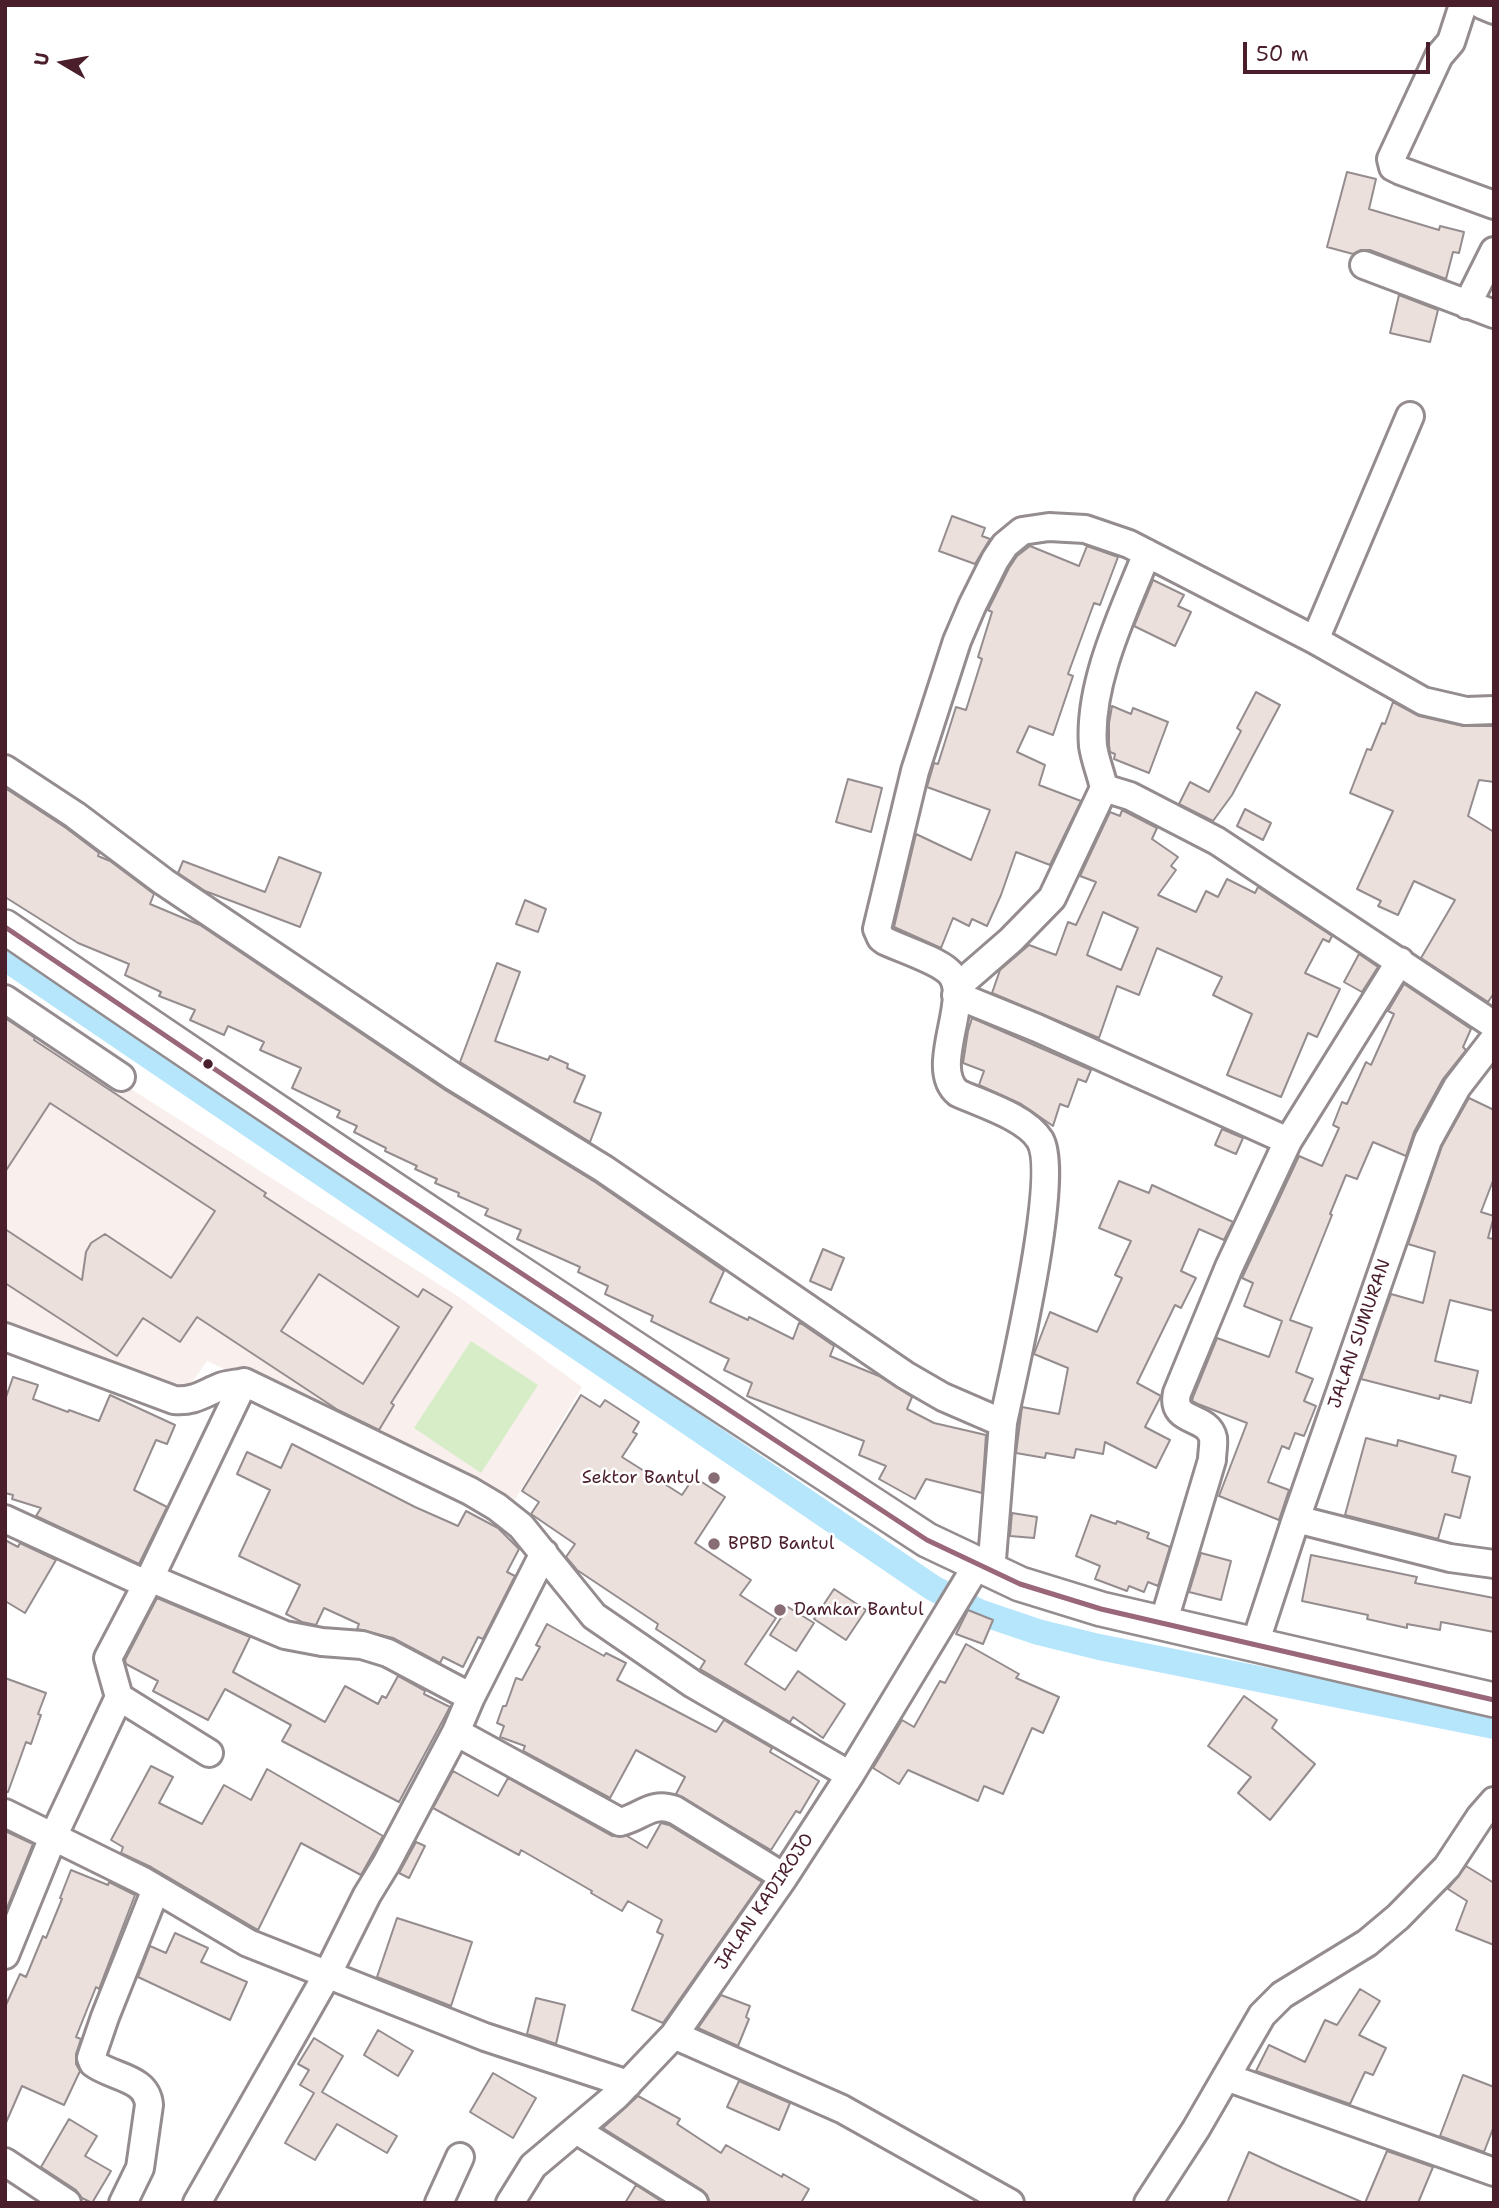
<!DOCTYPE html>
<html>
<head>
<meta charset="utf-8">
<style>
	body { margin:0 }
	#map { position:relative; width:1499px; height:2208px; overflow:hidden; background:#fff; font-family:"Shantell Sans",sans-serif }
	canvas { display:block }
	.frame { position:absolute; inset:0; border:7px solid #4a1f2b; pointer-events:none }
	.north { position:absolute; left:28px; top:28px; width:70px; height:70px; -webkit-text-stroke:5px #fff; paint-order:stroke; rotate:280deg; font-size:19px; font-weight:700; line-height:28px; text-align:center; color:#4a1f2b }
	.north::after { content:''; display:block; margin:auto; width:24px; height:32px; background:#4a1f2b; clip-path:polygon(50% 0,100% 100%,50% 72%,0 100%) }
	.scale { position:absolute; left:1243px; top:42px; width:187px; height:32px; box-sizing:border-box; border:4px solid #4a1f2b; border-top:0; padding-left:9px; font-size:21px; line-height:24px; white-space:nowrap; color:#4a1f2b; -webkit-text-stroke:5px #fff; paint-order:stroke }
</style>
</head>
<body>
<div id="map">
<canvas width="1499" height="2208"></canvas>
<div class="frame"></div>
<div class="north">U</div>
<div class="scale">50 m</div>
</div>
<script>
const ctx = document.querySelector('canvas').getContext('2d');
ctx.lineJoin = 'round';
function fill(path, color) {
  ctx.fillStyle = color;
  ctx.fill(path, 'evenodd');
}
function stroke(path, color, width, dash) {
  ctx.strokeStyle = color;
  ctx.lineWidth = width;
  ctx.lineCap = dash ? 'butt' : 'round';
  ctx.setLineDash(dash || []);
  ctx.stroke(path);
}
function drawText(font, color, halo, rows, align = 'center') {
  ctx.font = font + ' "Shantell Sans",sans-serif';
  ctx.lineWidth = 5;
  ctx.setLineDash([]);
  ctx.textBaseline = 'middle';
  ctx.strokeStyle = halo;
  ctx.fillStyle = color;
  for (const [text, x, y, turn = 0] of rows) {
    ctx.save();
    ctx.translate(x, y);
    ctx.rotate((+turn || 0) * Math.PI / 180);
    ctx.textAlign = isNaN(turn) ? turn : align;
    if (halo) ctx.strokeText(text, 0, 0);
    ctx.fillText(text, 0, 0);
    ctx.restore();
  }
}
const built = new Path2D(`
	M 5,1009 L 459,1297 L 582,1387 L 512,1505 L 207,1361 L 186,1391 L 5,1330 Z`);
const green = new Path2D(`
	M 471,1341 L 538,1385 L 481,1473 L 414,1428 Z`);
const canal = new Path2D(`
	M 5,958 L 933,1588 L 979,1612 L 1038,1632 L 1099,1647 L 1494,1726`);
const building = new Path2D(`
	M 1347,172 L 1376,179 L 1369,209 L 1439,230 L 1440,226 L 1464,232 L 1459,253 L 1453,252 L 1446,279 L 1370,250 L 1361,250 L 1353,254 L 1327,247 Z
	M 1399,295 L 1438,310 L 1430,342 L 1390,333 Z
	M 952,516 L 985,528 L 982,536 L 990,539 L 975,564 L 939,551 Z
	M 1030,546 L 1079,566 L 1087,546 L 1118,557 L 1100,605 L 1094,603 L 1068,674 L 1073,676 L 1053,735 L 1029,726 L 1017,752 L 1045,765 L 1039,785 L 1081,801 L 1050,865 L 1016,852 L 1001,895 L 987,926 L 972,919 L 969,926 L 953,918 L 941,948 L 894,927 L 916,834 L 971,860 L 990,810 L 927,787 L 934,763 L 938,764 L 956,707 L 966,710 L 982,659 L 978,657 L 992,612 L 988,610 L 1009,568 L 1017,556 Z
	M 1153,580 L 1184,595 L 1178,606 L 1191,612 L 1175,646 L 1134,626 Z
	M 1256,692 L 1280,705 L 1232,795 L 1213,821 L 1179,804 L 1190,782 L 1209,792 L 1241,731 L 1237,728 Z
	M 1393,702 L 1419,716 L 1463,726 L 1494,726 L 1494,782 L 1479,780 L 1468,816 L 1494,832 L 1494,993 L 1488,1002 L 1421,958 L 1455,900 L 1414,881 L 1398,915 L 1378,906 L 1381,901 L 1357,889 L 1393,811 L 1350,793 L 1367,749 L 1371,750 L 1382,723 L 1385,724 Z
	M 1112,706 L 1131,714 L 1133,708 L 1168,722 L 1149,773 L 1114,759 L 1115,754 L 1110,752 L 1109,745 L 1109,723 Z
	M 848,779 L 882,788 L 871,832 L 836,822 Z
	M 5,788 L 66,828 L 99,853 L 98,856 L 110,861 L 154,894 L 150,904 L 200,925 L 445,1090 L 595,1182 L 724,1271 L 710,1302 L 748,1320 L 749,1317 L 793,1339 L 799,1323 L 802,1324 L 834,1346 L 830,1356 L 879,1376 L 912,1397 L 907,1409 L 934,1423 L 986,1435 L 982,1493 L 926,1479 L 915,1499 L 879,1479 L 886,1466 L 859,1455 L 864,1441 L 747,1396 L 752,1383 L 724,1370 L 729,1359 L 651,1321 L 653,1316 L 605,1294 L 608,1286 L 578,1272 L 580,1267 L 517,1239 L 521,1230 L 485,1215 L 488,1209 L 458,1196 L 459,1193 L 435,1183 L 437,1179 L 415,1169 L 417,1166 L 385,1151 L 386,1148 L 354,1132 L 357,1126 L 337,1117 L 340,1111 L 292,1088 L 301,1068 L 260,1050 L 264,1042 L 228,1026 L 224,1035 L 190,1020 L 195,1010 L 159,996 L 161,992 L 125,975 L 129,964 L 78,943 L 5,897 Z
	M 1245,809 L 1271,823 L 1263,840 L 1237,826 Z
	M 1122,810 L 1157,828 L 1152,839 L 1178,857 L 1171,866 L 1176,870 L 1158,895 L 1196,912 L 1206,891 L 1218,897 L 1227,879 L 1255,893 L 1258,887 L 1332,936 L 1329,942 L 1323,939 L 1305,973 L 1340,989 L 1317,1037 L 1308,1033 L 1281,1097 L 1227,1075 L 1252,1014 L 1213,995 L 1222,977 L 1157,948 L 1139,995 L 1117,986 L 1099,1038 L 992,993 L 1000,970 L 1029,945 L 1056,955 L 1068,922 L 1076,925 L 1096,882 L 1080,876 L 1110,812 L 1120,816 ZM 1103,912 L 1138,928 L 1121,970 L 1087,955 Z
	M 279,857 L 321,873 L 300,927 L 205,891 L 178,873 L 183,861 L 265,892 Z
	M 525,900 L 546,909 L 538,932 L 516,924 Z
	M 1359,954 L 1378,967 L 1362,992 L 1344,982 Z
	M 497,963 L 520,972 L 495,1041 L 548,1060 L 550,1056 L 568,1064 L 567,1068 L 585,1076 L 574,1102 L 601,1113 L 590,1142 L 460,1062 Z
	M 1404,984 L 1471,1029 L 1463,1047 L 1466,1050 L 1443,1079 L 1414,1132 L 1406,1156 L 1373,1142 L 1357,1179 L 1346,1175 L 1330,1214 L 1332,1215 L 1290,1320 L 1312,1328 L 1296,1372 L 1313,1379 L 1304,1401 L 1316,1406 L 1304,1436 L 1295,1433 L 1289,1449 L 1282,1446 L 1268,1482 L 1289,1490 L 1279,1520 L 1219,1496 L 1247,1423 L 1198,1404 L 1192,1401 L 1193,1397 L 1217,1338 L 1269,1357 L 1282,1321 L 1244,1306 L 1253,1283 L 1242,1278 L 1299,1156 L 1322,1166 L 1339,1128 L 1333,1125 L 1342,1102 L 1347,1104 L 1366,1062 L 1371,1065 L 1394,1014 L 1388,1011 Z
	M 5,1018 L 35,1038 L 34,1040 L 266,1193 L 264,1196 L 418,1297 L 423,1289 L 452,1307 L 391,1403 L 394,1405 L 379,1430 L 338,1410 L 197,1317 L 180,1342 L 143,1318 L 117,1356 L 5,1283 L 5,1229 L 82,1280 L 86,1252 L 91,1243 L 105,1234 L 171,1278 L 215,1211 L 50,1103 L 5,1172 ZM 319,1274 L 399,1327 L 363,1384 L 281,1331 Z
	M 972,1018 L 1091,1070 L 1086,1082 L 1078,1079 L 1068,1107 L 1060,1104 L 1053,1126 L 1021,1104 L 979,1085 L 984,1071 L 963,1063 L 968,1031 Z
	M 1469,1098 L 1494,1110 L 1494,1178 L 1481,1212 L 1494,1216 L 1488,1238 L 1494,1239 L 1494,1311 L 1450,1300 L 1435,1361 L 1478,1371 L 1471,1403 L 1440,1395 L 1439,1399 L 1361,1379 L 1391,1294 L 1423,1303 L 1435,1252 L 1408,1244 L 1442,1146 Z
	M 1222,1129 L 1243,1138 L 1236,1154 L 1215,1145 Z
	M 1119,1181 L 1149,1193 L 1152,1185 L 1233,1222 L 1224,1240 L 1199,1229 L 1181,1271 L 1196,1278 L 1181,1308 L 1175,1305 L 1137,1383 L 1161,1396 L 1145,1427 L 1170,1440 L 1156,1468 L 1105,1442 L 1103,1454 L 1076,1449 L 1074,1458 L 1046,1453 L 1045,1458 L 1016,1453 L 1022,1407 L 1059,1414 L 1068,1368 L 1034,1354 L 1050,1312 L 1097,1332 L 1122,1278 L 1115,1275 L 1131,1241 L 1099,1228 Z
	M 823,1249 L 844,1258 L 831,1290 L 810,1281 Z
	M 13,1377 L 38,1385 L 33,1399 L 68,1412 L 69,1410 L 99,1421 L 110,1395 L 175,1425 L 167,1444 L 156,1440 L 134,1490 L 167,1507 L 139,1564 L 36,1516 L 41,1508 L 12,1499 L 13,1495 L 5,1493 L 5,1400 Z
	M 581,1395 L 600,1407 L 605,1400 L 639,1422 L 633,1432 L 637,1434 L 622,1457 L 682,1495 L 694,1477 L 725,1497 L 695,1543 L 751,1580 L 740,1595 L 776,1618 L 745,1664 L 785,1690 L 798,1671 L 845,1704 L 823,1738 L 793,1717 L 790,1722 L 700,1669 L 705,1661 L 656,1629 L 658,1624 L 577,1570 L 566,1557 L 575,1544 L 531,1514 L 539,1502 L 522,1491 Z
	M 1366,1438 L 1397,1446 L 1398,1440 L 1456,1456 L 1452,1472 L 1470,1477 L 1460,1518 L 1445,1514 L 1438,1539 L 1345,1515 Z
	M 292,1444 L 415,1507 L 458,1526 L 466,1511 L 498,1528 L 519,1549 L 507,1572 L 515,1576 L 483,1639 L 478,1637 L 463,1667 L 443,1657 L 440,1663 L 393,1638 L 357,1629 L 359,1624 L 324,1608 L 316,1625 L 302,1622 L 286,1614 L 300,1585 L 239,1556 L 270,1490 L 237,1474 L 247,1452 L 281,1468 Z
	M 1012,1513 L 1037,1517 L 1034,1538 L 1010,1536 Z
	M 1091,1515 L 1116,1524 L 1117,1521 L 1149,1533 L 1147,1538 L 1170,1547 L 1158,1586 L 1148,1582 L 1144,1592 L 1129,1586 L 1127,1591 L 1095,1579 L 1100,1566 L 1076,1556 Z
	M 5,1540 L 18,1547 L 20,1543 L 56,1560 L 25,1613 L 5,1601 Z
	M 1201,1553 L 1231,1561 L 1221,1600 L 1189,1592 Z
	M 1311,1555 L 1417,1577 L 1415,1583 L 1494,1598 L 1494,1632 L 1441,1622 L 1440,1630 L 1407,1624 L 1407,1628 L 1367,1619 L 1368,1615 L 1302,1601 Z
	M 834,1589 L 866,1610 L 846,1640 L 814,1619 Z
	M 157,1598 L 250,1637 L 233,1672 L 325,1722 L 345,1686 L 378,1704 L 382,1696 L 386,1698 L 398,1676 L 425,1691 L 424,1694 L 450,1707 L 399,1802 L 282,1741 L 291,1725 L 225,1689 L 208,1720 L 153,1691 L 158,1681 L 126,1664 L 125,1660 Z
	M 788,1607 L 814,1623 L 796,1651 L 770,1635 Z
	M 968,1610 L 993,1620 L 983,1644 L 956,1634 Z
	M 547,1624 L 604,1656 L 606,1653 L 626,1663 L 617,1680 L 716,1732 L 724,1720 L 772,1748 L 770,1752 L 819,1781 L 800,1813 L 796,1811 L 771,1850 L 676,1794 L 685,1777 L 636,1750 L 610,1798 L 523,1751 L 525,1746 L 500,1737 L 504,1726 L 497,1723 L 503,1706 L 506,1706 L 516,1678 L 522,1680 L 540,1647 L 536,1645 Z
	M 966,1644 L 1019,1674 L 1016,1678 L 1059,1697 L 1043,1733 L 1032,1728 L 1003,1794 L 984,1786 L 978,1801 L 908,1770 L 899,1784 L 873,1768 L 902,1720 L 914,1727 L 940,1681 L 945,1683 Z
	M 5,1678 L 46,1693 L 38,1714 L 41,1715 L 31,1744 L 26,1742 L 8,1792 L 5,1792 Z
	M 1244,1696 L 1277,1720 L 1272,1728 L 1315,1764 L 1270,1820 L 1238,1793 L 1251,1777 L 1208,1746 Z
	M 151,1766 L 173,1777 L 159,1803 L 202,1824 L 224,1785 L 251,1800 L 267,1769 L 383,1836 L 361,1875 L 301,1843 L 258,1930 L 151,1867 L 121,1853 L 123,1847 L 111,1840 Z
	M 453,1771 L 498,1796 L 508,1778 L 612,1836 L 627,1836 L 647,1848 L 661,1823 L 669,1825 L 762,1882 L 663,2023 L 632,2010 L 663,1935 L 657,1932 L 662,1920 L 628,1901 L 622,1911 L 591,1893 L 592,1891 L 521,1850 L 519,1855 L 433,1808 Z
	M 5,1831 L 33,1844 L 5,1913 Z
	M 416,1842 L 425,1846 L 409,1878 L 399,1873 Z
	M 1466,1866 L 1494,1883 L 1494,1945 L 1456,1930 L 1467,1901 L 1448,1889 Z
	M 71,1870 L 108,1885 L 109,1882 L 135,1895 L 99,1989 L 96,1987 L 76,2037 L 81,2039 L 76,2054 L 76,2064 L 80,2071 L 64,2105 L 22,2086 L 5,2125 L 5,2007 L 20,1974 L 26,1977 L 43,1936 L 46,1938 L 62,1899 L 60,1898 Z
	M 397,1918 L 472,1942 L 451,2006 L 377,1977 Z
	M 175,1933 L 208,1948 L 201,1962 L 247,1982 L 230,2020 L 138,1977 L 150,1946 L 166,1953 Z
	M 1360,1989 L 1380,2001 L 1359,2035 L 1386,2048 L 1373,2075 L 1365,2072 L 1350,2104 L 1256,2071 L 1269,2045 L 1305,2062 L 1325,2020 L 1337,2025 Z
	M 721,1995 L 750,2006 L 746,2017 L 749,2019 L 738,2046 L 698,2028 Z
	M 536,1998 L 565,2005 L 556,2044 L 527,2034 Z
	M 378,2030 L 413,2051 L 398,2076 L 364,2055 Z
	M 314,2038 L 343,2056 L 322,2092 L 397,2136 L 387,2153 L 337,2124 L 315,2160 L 285,2143 L 314,2093 L 300,2085 L 309,2070 L 298,2064 Z
	M 493,2073 L 536,2098 L 513,2138 L 470,2112 Z
	M 1463,2075 L 1494,2087 L 1494,2126 L 1484,2152 L 1440,2136 Z
	M 739,2081 L 790,2103 L 779,2130 L 727,2107 Z
	M 638,2096 L 680,2119 L 677,2124 L 721,2153 L 726,2145 L 782,2177 L 783,2174 L 809,2189 L 801,2203 L 710,2203 L 707,2195 L 702,2190 L 603,2128 Z
	M 69,2119 L 97,2136 L 85,2156 L 111,2171 L 92,2203 L 82,2198 L 76,2190 L 41,2167 Z
	M 1387,2151 L 1433,2167 L 1418,2203 L 1365,2203 Z
	M 1249,2152 L 1283,2168 L 1364,2203 L 1227,2203 Z
	M 636,2185 L 664,2203 L 625,2203 Z`);
const minor = new Path2D(`
	M 1463,5 L 1451,42 L 1439,56 L 1391,159 L 1393,167 L 1401,171 L 1494,205
	M 1482,5 L 1494,10
	M 1364,265 L 1494,314
	M 1467,305 L 1494,251
	M 1315,640 L 1410,416
	M 5,769 L 75,815 L 164,882 L 454,1077 L 604,1169 L 905,1375 L 943,1397 L 1003,1423 C 1013,1374 1061,1176 1040,1140 C 1026,1117 982,1104 958,1093 C 926,1067 976,994 948,971 C 936,960 902,949 885,941 L 881,938 L 877,929 L 915,771 L 957,641 L 972,606 L 995,560 L 1005,545 L 1022,531 L 1049,527 L 1085,529 L 1129,544 L 1315,640 L 1423,701 L 1466,711 L 1494,710
	M 1104,788 C 1101,774 1095,760 1093,746 C 1088,683 1124,611 1147,553
	M 957,987 L 1011,940 L 1052,898 L 1104,788 L 1130,796 L 1217,841 L 1494,1025
	M 956,995 L 1037,1028 L 1288,1141
	M 5,999 L 121,1077
	M 5,1337 L 174,1400 C 193,1402 203,1394 220,1387 C 227,1384 236,1384 244,1382 L 470,1491 L 497,1507 L 521,1526 L 594,1616 L 693,1684 L 850,1775
	M 5,1519 L 146,1584
	M 1296,1519 L 1450,1558 L 1494,1564
	M 991,1572 L 1003,1423
	M 150,1578 L 285,1635 L 322,1642 L 362,1645 L 388,1653 L 471,1697
	M 1163,1624 L 1212,1460 C 1212,1453 1214,1444 1213,1438 C 1208,1414 1170,1424 1177,1393 L 1229,1267 L 1288,1141 L 1400,961
	M 1255,1644 L 1296,1519 L 1428,1140 L 1457,1087 L 1494,1039
	M 119,1697 L 209,1753
	M 456,1732 L 620,1822 C 642,1817 651,1801 675,1810 L 784,1877
	M 5,1813 L 143,1881 L 248,1943 L 485,2037 L 628,2084
	M 5,1955 L 53,1837 L 119,1697 L 108,1658 L 150,1578 L 244,1382
	M 674,2035 L 842,2109 L 1010,2203
	M 1226,2077 L 1494,2172
	M 576,2130 L 694,2203
	M 5,2162 L 67,2203
	M 123,2203 L 140,2168 L 149,2105 C 147,2077 113,2078 93,2063 L 91,2058 L 105,2017 L 156,1889
	M 197,2203 L 327,1975 L 367,1895 L 386,1864 L 456,1732 L 471,1697 L 544,1553
	M 439,2203 L 460,2157
	M 510,2203 L 533,2166 L 616,2096 L 674,2035 L 784,1877 L 850,1775 L 977,1565
	M 1148,2203 L 1196,2129 L 1262,2015 L 1282,1995 L 1367,1943 L 1398,1917 L 1447,1867 L 1480,1817 L 1494,1801`);
const major = new Path2D(`
	M 5,927 C 309,1136 618,1338 927,1540 L 1020,1584 L 1101,1609 L 1494,1700`);
const bus1 = new Path2D(`
	M 5,927 L 349,1160 L 927,1540 L 1020,1584 L 1101,1609 L 1494,1700`);
const markers = [
	[208,1064,6,"#4a1f2b"],
	[714,1478,7,"#896d75"],
	[714,1544,7,"#896d75"],
	[780,1610,7,"#896d75"]
];
const streetNames = [
	["JALAN SUMURAN",1360,1334,-71],
	["JALAN KADIROJO",765,1902,-56]
];
const poiNames = [
	["Sektor Bantul",700,1478,"right"],
	["BPBD Bantul",728,1544],
	["Damkar Bantul",794,1610]
];
fill(built, '#f9f0ed');
fill(green, '#d6edc7');
stroke(canal, '#b6e6fb', 26);
fill(building, '#ebe0dc');
stroke(building, '#948c8e', 2);
stroke(minor, '#948c8e', 32);
stroke(major, '#948c8e', 38);
stroke(minor, '#fff', 26);
stroke(major, '#fff', 33);
stroke(bus1, '#99667a', 5);
for (const [x, y, r, color] of markers) {
  const dot = new Path2D();
  dot.arc(x, y, r, 0, 2 * Math.PI);
  ctx.fillStyle = color;
  ctx.fill(dot);
  stroke(dot, '#fff', 2.5);
}
drawText('18px', '#4a1f2b', '#fff', streetNames);
drawText('18px', '#4a1f2b', '#fff', poiNames, 'left');
</script>
</body>
</html>
